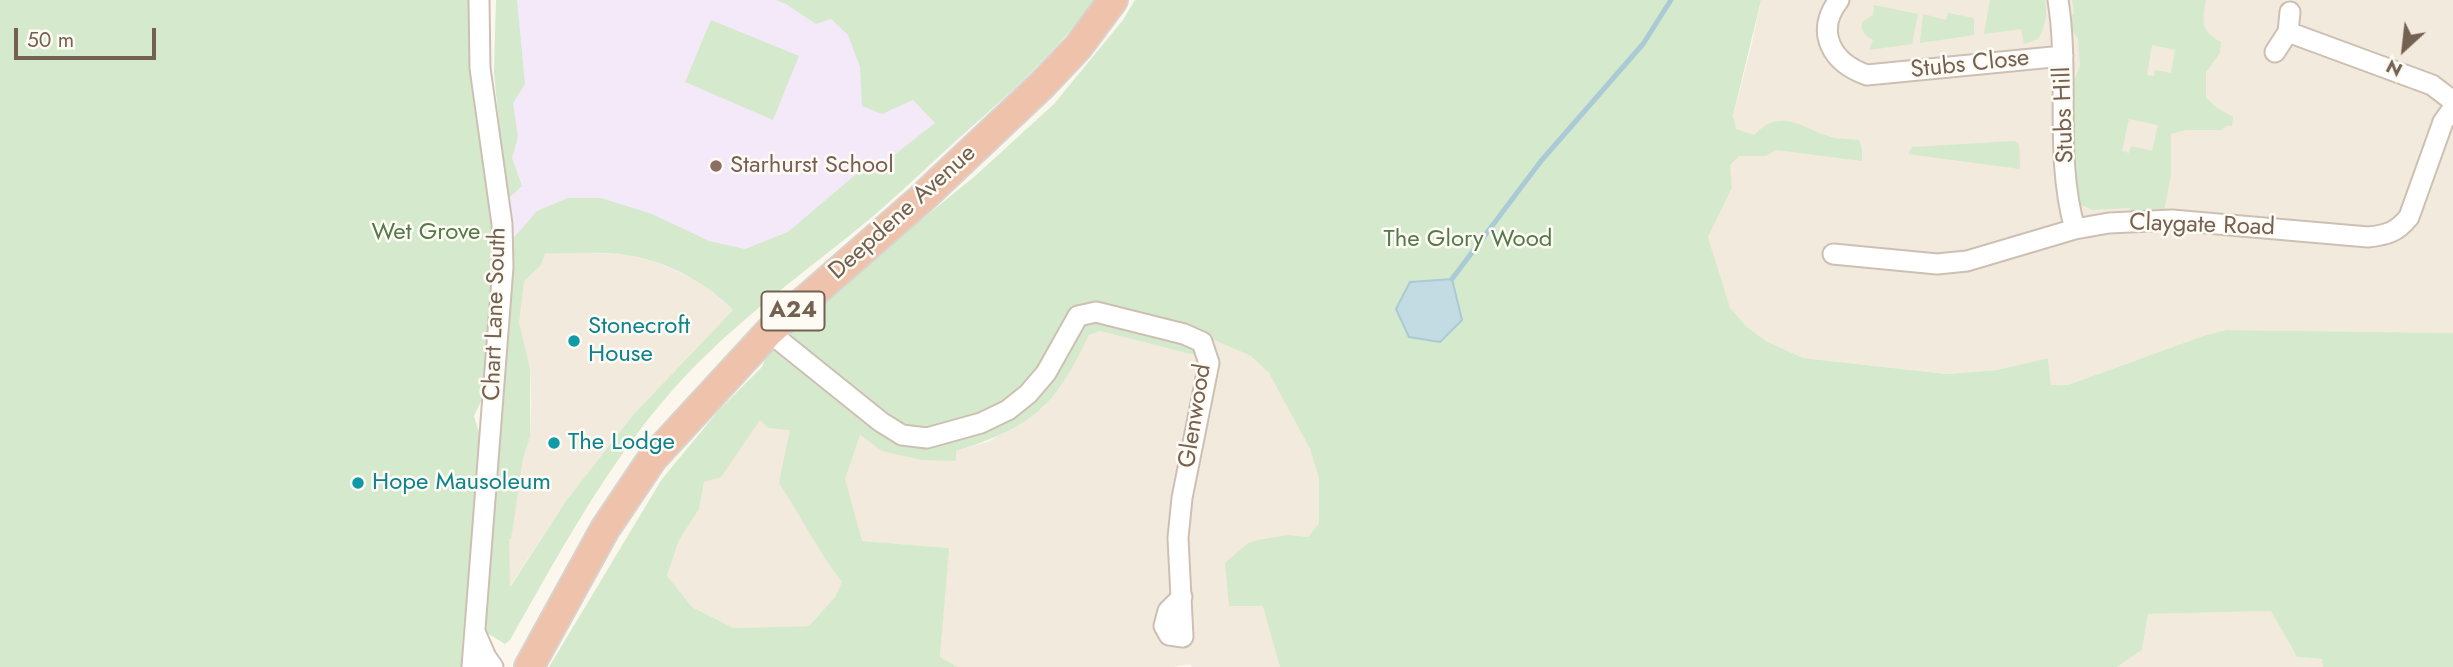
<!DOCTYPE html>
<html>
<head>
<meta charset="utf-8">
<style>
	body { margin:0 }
	#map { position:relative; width:2453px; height:667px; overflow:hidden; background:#fbf7ed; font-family:Jost,sans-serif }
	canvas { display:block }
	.north { position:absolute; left:2369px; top:14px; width:70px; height:70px; -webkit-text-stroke:5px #fefbf4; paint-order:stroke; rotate:207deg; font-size:19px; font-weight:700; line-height:28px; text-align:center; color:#756151 }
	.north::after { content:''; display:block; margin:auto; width:24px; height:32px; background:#756151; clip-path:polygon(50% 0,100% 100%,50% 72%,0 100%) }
	.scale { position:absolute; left:14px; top:28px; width:142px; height:32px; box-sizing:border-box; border:4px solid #756151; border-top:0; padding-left:9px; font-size:21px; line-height:24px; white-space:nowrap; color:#756151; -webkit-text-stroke:5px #fefbf4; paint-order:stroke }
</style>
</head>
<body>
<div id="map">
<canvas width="2453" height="667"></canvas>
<div class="north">N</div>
<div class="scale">50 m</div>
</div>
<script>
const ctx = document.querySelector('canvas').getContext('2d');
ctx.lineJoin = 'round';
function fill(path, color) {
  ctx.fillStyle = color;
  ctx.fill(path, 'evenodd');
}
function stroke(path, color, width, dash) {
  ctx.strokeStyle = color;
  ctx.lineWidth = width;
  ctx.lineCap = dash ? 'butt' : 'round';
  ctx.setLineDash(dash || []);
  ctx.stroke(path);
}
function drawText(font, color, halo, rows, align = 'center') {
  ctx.font = font + ' Jost,sans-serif';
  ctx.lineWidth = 5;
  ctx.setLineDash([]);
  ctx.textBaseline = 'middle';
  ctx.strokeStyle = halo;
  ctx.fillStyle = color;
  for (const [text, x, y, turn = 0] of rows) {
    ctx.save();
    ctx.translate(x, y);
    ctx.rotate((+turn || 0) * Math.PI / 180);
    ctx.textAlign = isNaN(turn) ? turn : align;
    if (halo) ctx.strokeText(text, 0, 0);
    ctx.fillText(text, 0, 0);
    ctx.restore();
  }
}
const residential = new Path2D(`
	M 1761,0 L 2453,0 L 2453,333 L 2226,330 L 2203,336 L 2068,385 L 2051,385 L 2048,358 L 1997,370 L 1947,374 L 1803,358 L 1766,341 L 1747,327 L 1729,308 L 1708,237 L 1732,188 L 1727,141 L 1752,43 Z
	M 512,251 L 626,254 L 653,261 L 699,281 L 733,310 L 633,415 L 566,501 L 509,587 L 509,538 L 520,483 L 523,459 L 530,437 L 531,399 L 530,368 L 518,323 Z
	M 1100,331 L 1198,356 L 1214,340 L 1251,356 L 1269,373 L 1277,387 L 1310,449 L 1319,480 L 1319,523 L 1308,537 L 1288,535 L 1248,543 L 1280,667 L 1192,667 L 1190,664 L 1173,667 L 958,667 L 940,657 L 948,548 L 862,541 L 835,597 L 809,626 L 734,628 L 692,607 L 667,577 L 679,539 L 699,509 L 704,482 L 769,410 L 860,435 L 882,451 L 956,461 L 956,451 L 990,441 L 1044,407 L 1059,389 L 1089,335 Z
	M 2271,611 L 2297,657 L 2407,667 L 2117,667 L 2142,650 L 2148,614 Z`);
const education = new Path2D(`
	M 496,0 L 1054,0 L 1034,71 L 873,216 L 733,310 L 699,281 L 653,261 L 626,254 L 512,251 L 494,73 Z`);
const green = new Path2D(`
	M 0,0 L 470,0 L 492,189 L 494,266 L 486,391 L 474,416 L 481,439 L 462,646 L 464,667 L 0,667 Z
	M 496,0 L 517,0 L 525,84 L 513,103 L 518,137 L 512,158 L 522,186 L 507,200 L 494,73 Z
	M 776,0 L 1094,0 C 1058,50 1015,89 969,129 C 936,158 904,190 871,218 C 814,265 753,308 700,361 C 620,440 565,543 510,640 L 505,644 L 487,633 L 481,615 L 511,241 L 537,211 L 568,198 L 601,198 L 652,214 L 709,241 L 745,249 L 788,232 L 861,170 L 889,159 L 935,123 L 913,100 L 882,114 L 862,106 L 860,67 L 848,35 L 831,19 L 816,24 L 786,4 ZM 545,253 C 571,254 602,251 627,255 C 667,261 706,282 733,310 L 633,415 L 566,501 L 510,587 L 509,539 L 511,539 L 523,459 L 530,437 L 530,368 L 519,323 L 524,281 L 541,265 Z
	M 1135,0 L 1761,0 L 1733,116 L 1736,129 L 1754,135 C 1782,106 1802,129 1831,137 C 1840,139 1850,139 1859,140 L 1862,149 L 1862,161 L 1776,150 L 1766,156 L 1739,156 L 1730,165 L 1732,188 L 1708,237 L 1730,308 L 1747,327 L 1766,341 L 1803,358 L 1947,374 L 1997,370 L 2048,358 L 2051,385 L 2068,385 L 2203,336 L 2226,330 L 2453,333 L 2453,667 L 2323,667 L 2322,659 L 2297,657 L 2271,611 L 2148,614 L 2142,650 L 2117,667 L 1280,667 L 1263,606 L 1229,606 L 1225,563 L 1248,543 L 1258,540 L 1288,535 L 1308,537 L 1319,523 L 1319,479 L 1310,449 L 1269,373 L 1251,356 L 1214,340 L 1198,356 L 1100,331 L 1089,335 C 1080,353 1071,371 1060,387 C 1037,422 995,439 956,451 L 956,461 L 922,460 L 882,451 L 860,435 L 845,479 L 862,541 L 949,548 L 940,657 L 958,667 L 549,667 L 662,479 L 719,410 L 762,367 L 769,349 L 879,254 L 974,177 L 1054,104 L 1123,20 ZM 760,420 L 768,428 L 790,430 L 779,483 C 801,516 818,551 842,582 L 835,597 L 809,626 L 734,628 L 692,607 L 667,576 L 679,540 L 699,509 L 704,482 L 721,477 Z
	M 1990,0 L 2045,0 C 2048,14 2045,26 2038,39 L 2024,44 L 2021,29 L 1984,34 Z
	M 2072,0 L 2206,0 C 2202,22 2200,30 2221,42 L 2220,53 L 2206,72 L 2206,98 L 2217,108 L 2233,117 L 2232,126 L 2226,126 L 2222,130 L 2186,130 L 2171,134 L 2171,174 L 2164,212 L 2130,214 L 2130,208 L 2092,210 L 2080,204 L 2076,190 L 2072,85 L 2080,66 L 2078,38 L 2069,28 L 2068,18 L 2074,14 ZM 2152,45 L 2175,50 L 2171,73 L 2155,70 L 2154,76 L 2147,75 ZM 2129,119 L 2158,125 L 2152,151 L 2131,146 L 2129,153 L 2122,151 Z
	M 1874,5 L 1918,14 L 1912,44 L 1869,50 L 1873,40 C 1865,35 1861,32 1862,22 L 1873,15 Z
	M 1948,13 L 1974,18 L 1974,35 L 1920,43 L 1923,14 L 1946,20 Z
	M 711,20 L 799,56 L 773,120 L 685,82 Z
	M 2015,141 L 2019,145 L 2020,169 L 1908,154 L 1912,147 Z`);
const water = new Path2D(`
	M 1452,279 L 1462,320 L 1440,342 L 1409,337 L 1396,309 L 1410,282 Z`);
const stream = new Path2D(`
	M 1452,279 L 1541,161 L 1643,44 L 1671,0`);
const minor = new Path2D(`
	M 1839,0 C 1814,32 1832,63 1867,75 L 2063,56
	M 2058,0 C 2070,74 2054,157 2075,229
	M 2288,32 L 2432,85 L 2453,101
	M 2275,52 L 2288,32 L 2290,12
	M 1833,254 L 1937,264 L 1967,261 L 2075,229 L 2109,223 L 2172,220 L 2368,237 C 2387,235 2397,232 2409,217 L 2443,122 L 2453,108
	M 769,332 L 881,422 L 902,435 L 927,438 L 981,423 L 1008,410 L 1028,394 L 1046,373 L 1078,316 L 1096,312 L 1184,334 L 1202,342 L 1209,363 L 1182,498 L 1178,538 L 1183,637 L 1169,635 L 1164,626 L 1168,611 L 1182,597
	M 476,634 L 486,657 L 493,667
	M 472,667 L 503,267 L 502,224 L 480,68 L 479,0`);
const highway = new Path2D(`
	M 529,667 L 605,529 L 652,459 L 769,332 L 921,199 L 1042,85 L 1078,47 L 1113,0`);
const markers = [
	[716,166,7,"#8d6e63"],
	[574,341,7,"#0f9aa8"],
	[554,443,7,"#0f9aa8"],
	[358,483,7,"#0f9aa8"]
];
const shields = [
	[793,311,63]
];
const shieldNames = [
	["A24",793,311]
];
const streetNames = [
	["Stubs Close",1970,65,-6],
	["Stubs Hill",2065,115,-92],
	["Deepdene Avenue",903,213,-42],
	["Claygate Road",2202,226,2],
	["Chart Lane South",496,314,-88],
	["Glenwood",1196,416,-81]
];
const educationNames = [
	["Starhurst School",730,166]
];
const parkNames = [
	["Wet Grove",426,233],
	["The Glory Wood",1468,240]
];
const cultureNames = [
	["Stonecroft",588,327],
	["House",588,355],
	["The Lodge",568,443],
	["Hope Mausoleum",372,483]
];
fill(residential, '#f2eadc');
fill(education, '#f4e9f8');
fill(green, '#d5e9cc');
fill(water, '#c3dce4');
stroke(water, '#aacad5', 2);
stroke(stream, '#aacad5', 5);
stroke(minor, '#cdc0b3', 23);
stroke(highway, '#d8d3ce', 32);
stroke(minor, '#fff', 19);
stroke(highway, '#efc2ab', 28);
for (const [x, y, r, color] of markers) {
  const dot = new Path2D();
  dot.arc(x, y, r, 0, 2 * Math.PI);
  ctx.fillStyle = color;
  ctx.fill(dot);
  stroke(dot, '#fefbf4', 2.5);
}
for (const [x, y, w] of shields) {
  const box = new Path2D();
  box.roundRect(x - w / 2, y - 19.5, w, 39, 5);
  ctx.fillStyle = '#fefbf4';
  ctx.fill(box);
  stroke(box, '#756151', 2);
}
drawText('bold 23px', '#756151', null, shieldNames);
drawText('24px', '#756151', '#fefbf4', streetNames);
drawText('24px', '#785e54', '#fefbf4', educationNames, 'left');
drawText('24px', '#54794a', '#fefbf4', parkNames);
drawText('24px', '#0d838f', '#fefbf4', cultureNames, 'left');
</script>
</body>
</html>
